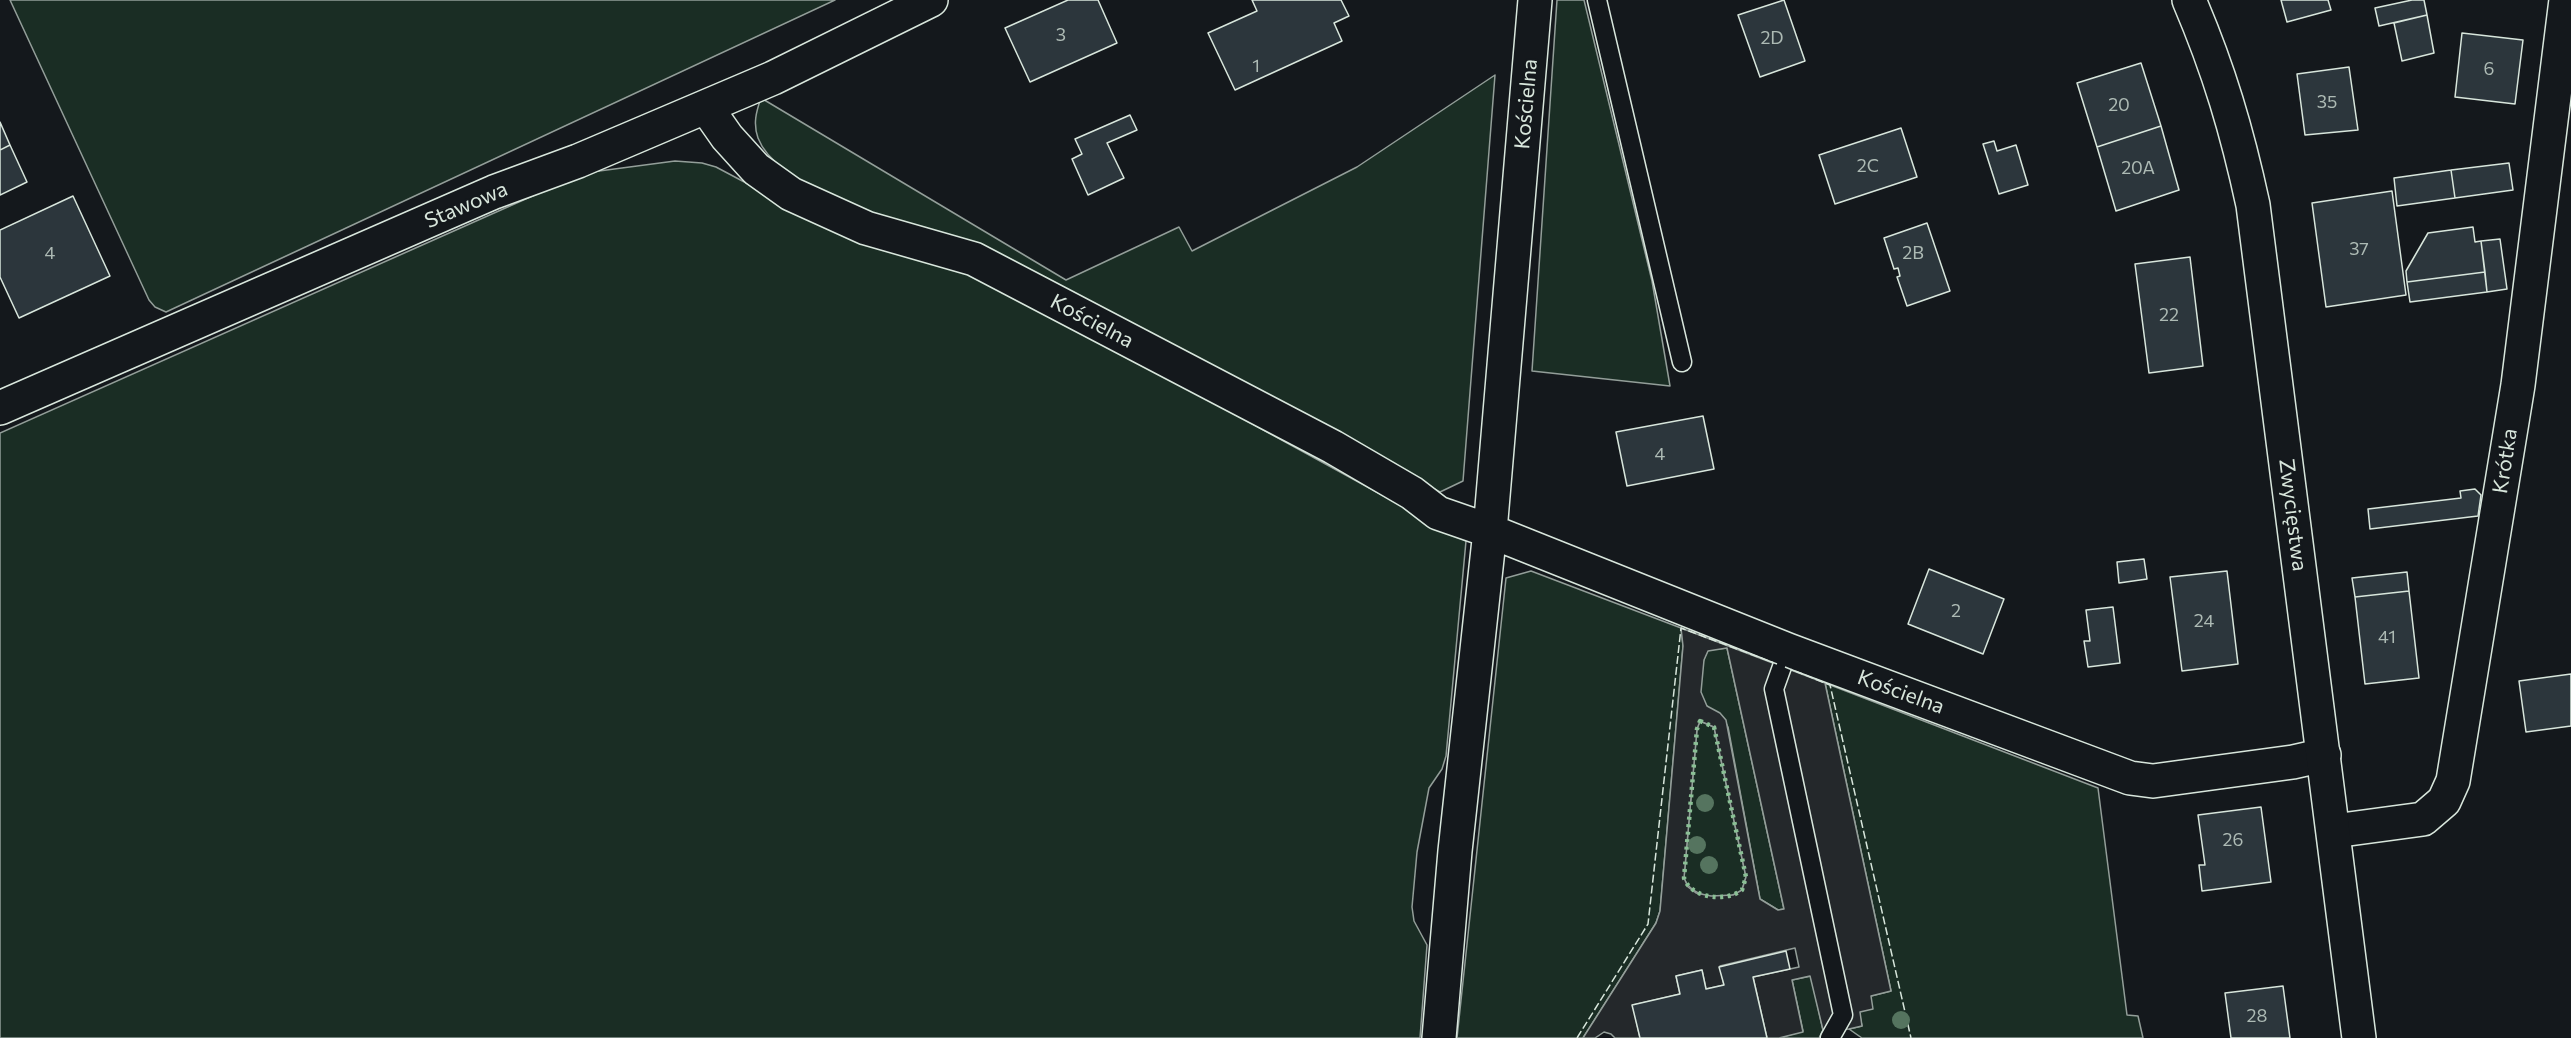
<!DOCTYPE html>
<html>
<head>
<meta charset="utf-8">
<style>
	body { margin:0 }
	canvas { display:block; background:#14181c }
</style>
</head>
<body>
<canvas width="2571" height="1038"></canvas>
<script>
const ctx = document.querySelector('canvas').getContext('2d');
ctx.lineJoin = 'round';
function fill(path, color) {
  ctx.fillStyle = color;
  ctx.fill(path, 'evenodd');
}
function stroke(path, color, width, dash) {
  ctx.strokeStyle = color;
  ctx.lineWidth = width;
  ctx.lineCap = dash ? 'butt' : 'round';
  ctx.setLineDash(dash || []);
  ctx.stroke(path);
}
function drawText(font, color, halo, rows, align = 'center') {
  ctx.font = font + ' Commissioner,sans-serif';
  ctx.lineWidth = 4.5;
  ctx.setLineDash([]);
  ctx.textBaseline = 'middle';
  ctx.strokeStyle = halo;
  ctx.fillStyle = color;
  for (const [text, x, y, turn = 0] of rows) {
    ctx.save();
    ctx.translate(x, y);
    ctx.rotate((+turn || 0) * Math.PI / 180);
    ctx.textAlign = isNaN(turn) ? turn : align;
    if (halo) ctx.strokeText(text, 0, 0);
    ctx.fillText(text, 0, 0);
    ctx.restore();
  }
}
const green = new Path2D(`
	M 10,0 L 835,0 L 166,312 L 155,307 L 149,300 Z
	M 1557,0 L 1584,0 L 1652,281 L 1670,386 L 1532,371 Z
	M 1495,75 L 1463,481 L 1440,492 L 980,248 C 926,232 779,194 758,138 C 753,124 756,112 761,98 L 1066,280 L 1179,227 L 1192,251 L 1357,167 Z
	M 675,161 L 702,163 L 716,167 L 797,210 L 999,285 L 1466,541 L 1446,756 L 1442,769 L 1429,788 L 1417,852 L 1412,907 L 1414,921 L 1427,945 L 1420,1038 L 0,1038 L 0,433 L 584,173 Z
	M 1531,571 L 1681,628 L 1683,646 L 1660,911 L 1656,923 L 1583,1038 L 1457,1038 L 1506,578 Z
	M 1727,648 L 1784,909 L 1778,910 L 1760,899 L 1728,727 C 1720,709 1712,714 1704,703 C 1696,691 1701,662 1708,650 Z
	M 1825,683 L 2098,788 L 2127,1015 L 2138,1016 L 2143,1038 L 1862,1038 L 1849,1029 L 1862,1026 L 1859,1012 L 1871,996 L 1891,991 Z
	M 1700,721 L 1714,727 L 1746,877 L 1742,890 C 1727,902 1691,899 1684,878 L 1697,729 Z
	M 1811,976 L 1823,1030 L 1819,1038 L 1779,1038 L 1803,1031 L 1792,980 Z`);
const parking = new Path2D(`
	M 1681,628 L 1825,683 L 1891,991 L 1871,996 L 1873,1009 L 1860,1012 L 1862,1026 L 1849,1029 L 1823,1030 L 1810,976 L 1792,980 L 1803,1032 L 1779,1038 L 1767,1038 L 1753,977 L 1799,967 L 1795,948 L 1720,966 L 1724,985 L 1706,989 L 1702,970 L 1676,976 L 1680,994 L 1633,1005 L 1640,1038 L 1615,1038 L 1611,1034 L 1604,1032 L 1595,1038 L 1583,1038 L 1656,923 L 1660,911 L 1683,646 ZM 1727,648 L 1784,909 L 1778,910 L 1760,899 L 1726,720 L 1720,713 L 1707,706 L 1701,692 L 1704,660 L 1708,651 ZM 1700,721 L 1714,727 L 1746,877 L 1742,890 L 1733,895 L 1711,896 L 1696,893 L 1688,887 L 1684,878 L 1697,729 Z`);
const building = new Path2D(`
	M 1068,0 L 1098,0 L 1117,43 L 1030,82 L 1005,28 Z
	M 1252,0 L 1341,0 L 1349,16 L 1334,23 L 1342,41 L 1235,90 L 1208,33 L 1257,11 Z
	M 1784,0 L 1805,61 L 1760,77 L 1738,15 Z
	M 2281,0 L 2328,0 L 2331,10 L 2287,22 Z
	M 2412,0 L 2424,0 L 2427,15 L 2379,26 L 2375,8 Z
	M 2427,15 L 2434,53 L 2402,61 L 2394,23 Z
	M 2462,33 L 2523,40 L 2515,104 L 2455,97 Z
	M 2141,63 L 2161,126 L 2097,147 L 2077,83 Z
	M 2349,67 L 2358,130 L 2305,135 L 2297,74 Z
	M 1130,115 L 1137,130 L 1107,143 L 1124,178 L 1088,195 L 1072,159 L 1082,154 L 1075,139 Z
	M 0,122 L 10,145 L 0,150 Z
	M 2161,126 L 2179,190 L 2116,211 L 2097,147 Z
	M 1901,128 L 1917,177 L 1835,204 L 1819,155 Z
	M 1994,141 L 1997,151 L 2016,145 L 2028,185 L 1999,194 L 1983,144 Z
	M 10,145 L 27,182 L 0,195 L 0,150 Z
	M 2509,163 L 2513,190 L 2455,198 L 2451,170 Z
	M 2451,170 L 2455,198 L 2397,206 L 2394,178 Z
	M 2392,191 L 2406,295 L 2326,307 L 2312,203 Z
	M 73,196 L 110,276 L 19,318 L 0,277 L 0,230 Z
	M 1927,223 L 1950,291 L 1907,306 L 1897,277 L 1900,276 L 1898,268 L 1894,269 L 1884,238 Z
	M 2473,227 L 2475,242 L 2481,241 L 2485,272 L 2407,282 L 2406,271 L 2428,233 Z
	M 2500,239 L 2507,289 L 2487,292 L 2481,241 Z
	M 2190,257 L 2203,366 L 2149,373 L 2135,264 Z
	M 2485,272 L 2487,292 L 2410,302 L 2407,282 Z
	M 1703,416 L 1714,469 L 1627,486 L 1616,432 Z
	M 2475,489 L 2481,495 L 2478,516 L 2370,529 L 2368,509 L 2461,498 L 2460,491 Z
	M 2144,559 L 2147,579 L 2119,583 L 2117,562 Z
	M 1929,569 L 2004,599 L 1983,654 L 1908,624 Z
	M 2227,571 L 2238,664 L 2182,671 L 2170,577 Z
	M 2407,572 L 2409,591 L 2355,597 L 2352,578 Z
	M 2409,591 L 2419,678 L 2365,684 L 2355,597 Z
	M 2113,607 L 2120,663 L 2088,667 L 2084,641 L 2090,641 L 2086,610 Z
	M 2571,674 L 2571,726 L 2526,732 L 2519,681 Z
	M 2261,807 L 2271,882 L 2202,891 L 2199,865 L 2205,865 L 2198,815 Z
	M 1786,951 L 1790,969 L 1753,977 L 1767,1038 L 1640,1038 L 1632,1005 L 1680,994 L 1676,976 L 1702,970 L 1706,989 L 1724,985 L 1719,967 Z
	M 2283,986 L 2290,1038 L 2231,1038 L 2225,993 Z`);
const service = new Path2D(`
	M 1597,0 L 1682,362
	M 1788,650 L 1774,689 L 1843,1015 L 1830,1038`);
const minor = new Path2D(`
	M 706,107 L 727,137 L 756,169 L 791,194 L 866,228 L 974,259 L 1333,447 L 1412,493 L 1438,513 L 1490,531 L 1788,650 L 2130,778 L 2153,781 L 2293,762 L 2324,755
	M 0,408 L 494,192 L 578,161 L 773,78 L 931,0
	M 2334,831 L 2423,819 L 2444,801 L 2453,781 L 2518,385 L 2566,0
	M 1439,1038 L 1455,851 L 1490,531 L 1535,0`);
const secondary = new Path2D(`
	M 2189,0 C 2219,70 2237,131 2253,205 L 2359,1038`);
const hedge = new Path2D(`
	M 1700,721 L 1714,727 L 1746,877 L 1742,890 C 1727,902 1691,899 1684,878 L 1697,729 Z`);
const fence = new Path2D(`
	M 1785,667 L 1830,685 L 1911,1038
	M 1577,1038 L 1648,924 L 1681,628 L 1777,664`);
const trees = [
	[1705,803],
	[1697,845],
	[1709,865],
	[1901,1020]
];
const numberNames = [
	["3",1061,35],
	["2D",1772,38],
	["1",1256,66],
	["6",2489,69],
	["35",2327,102],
	["20",2119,105],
	["2C",1868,166],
	["20A",2138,168],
	["37",2359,249],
	["4",50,253],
	["2B",1913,253],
	["22",2169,315],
	["4",1660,454],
	["2",1956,611],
	["24",2204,621],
	["41",2387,637],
	["26",2233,840],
	["28",2257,1016]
];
const streetNames = [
	["Kościelna",1526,104,-85],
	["Stawowa",466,205,-23],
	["Kościelna",1092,321,28],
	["Krótka",2505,461,-81],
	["Zwycięstwa",2293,515,83],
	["Kościelna",1901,692,20]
];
fill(green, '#1a2d24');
stroke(green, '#939e99', 1.5);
fill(parking, '#24282b');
stroke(parking, '#939e99', 1.5);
fill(building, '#2c363c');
stroke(building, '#d8e6dc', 1.5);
stroke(service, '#d8e6dc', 21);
stroke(minor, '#d8e6dc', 36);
stroke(secondary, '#d8e6dc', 36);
stroke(service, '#14181c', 18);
stroke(minor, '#14181c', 33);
stroke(secondary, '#14181c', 33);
stroke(hedge, '#8ac095', 4.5, [3, 4.5]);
stroke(fence, '#d8e6dc', 1.5, [8, 3]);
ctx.fillStyle = '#55745f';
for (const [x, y] of trees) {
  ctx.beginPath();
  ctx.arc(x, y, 9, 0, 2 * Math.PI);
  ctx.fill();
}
drawText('18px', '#adbab4', null, numberNames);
drawText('21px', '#d8e6dc', '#14181c', streetNames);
</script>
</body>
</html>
